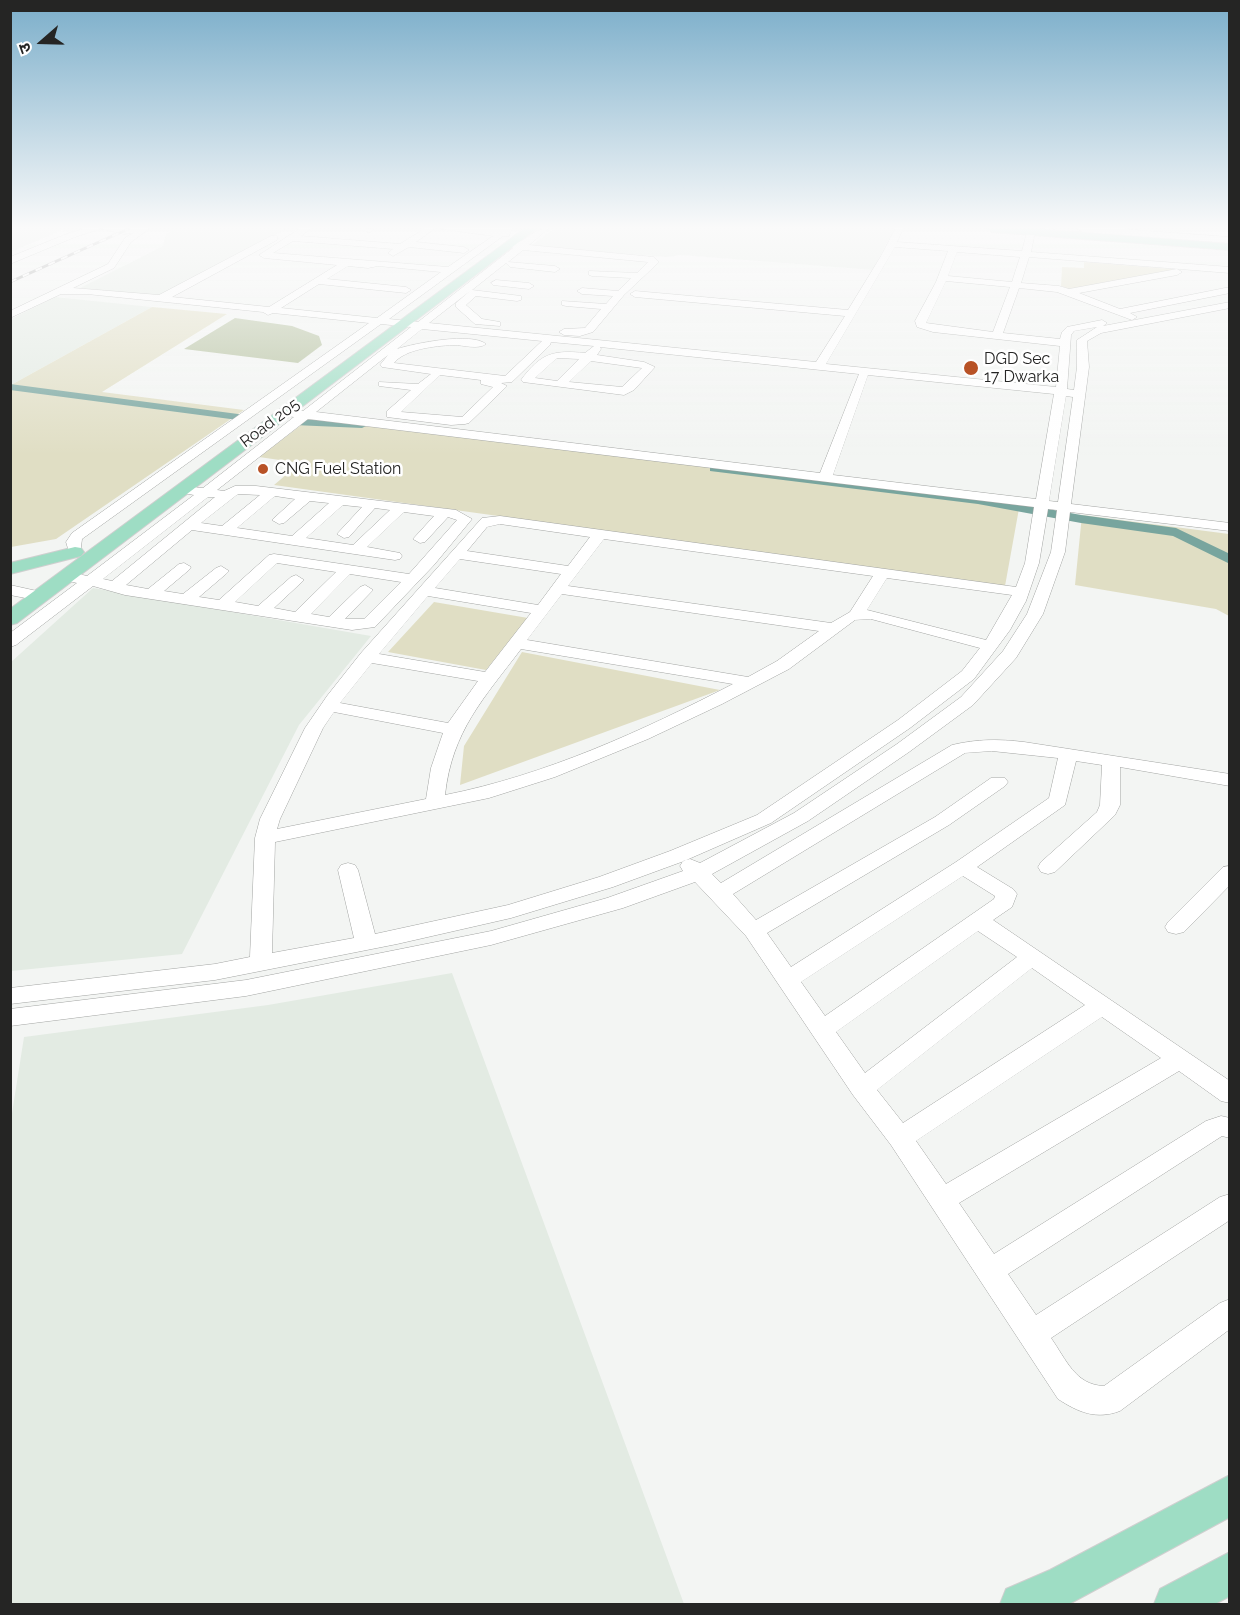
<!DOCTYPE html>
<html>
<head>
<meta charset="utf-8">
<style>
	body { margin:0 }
	#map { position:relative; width:1240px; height:1615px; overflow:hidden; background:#f3f5f3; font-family:Raleway,"Noto Sans Devanagari",sans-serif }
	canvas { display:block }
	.frame { position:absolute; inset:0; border:12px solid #252524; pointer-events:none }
	.north { position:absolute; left:12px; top:12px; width:60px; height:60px; -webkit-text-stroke:4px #fff; paint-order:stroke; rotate:250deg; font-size:16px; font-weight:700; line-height:24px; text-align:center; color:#252524 }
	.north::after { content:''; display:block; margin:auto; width:21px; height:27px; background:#252524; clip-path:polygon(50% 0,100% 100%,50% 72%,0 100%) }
</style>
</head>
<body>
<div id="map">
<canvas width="1240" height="1615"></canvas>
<div class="frame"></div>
<div class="north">उ</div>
</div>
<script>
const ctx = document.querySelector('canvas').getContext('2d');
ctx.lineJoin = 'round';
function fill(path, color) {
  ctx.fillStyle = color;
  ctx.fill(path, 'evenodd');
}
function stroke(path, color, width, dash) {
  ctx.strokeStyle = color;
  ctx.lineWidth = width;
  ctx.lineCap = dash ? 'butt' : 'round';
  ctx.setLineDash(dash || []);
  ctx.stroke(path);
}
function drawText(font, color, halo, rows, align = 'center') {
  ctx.font = font + ' Raleway,sans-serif';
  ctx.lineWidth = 5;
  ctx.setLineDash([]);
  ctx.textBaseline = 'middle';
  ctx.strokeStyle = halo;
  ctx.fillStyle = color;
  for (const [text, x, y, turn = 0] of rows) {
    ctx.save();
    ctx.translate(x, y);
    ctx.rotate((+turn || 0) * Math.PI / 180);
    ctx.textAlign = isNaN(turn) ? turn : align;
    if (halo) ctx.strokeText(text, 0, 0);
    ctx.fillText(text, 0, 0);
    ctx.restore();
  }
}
const built = new Path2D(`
	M 11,229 L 65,229 L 11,252 Z
	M 177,229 L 286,229 L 161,296 L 80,288 L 163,246 L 166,234 Z
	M 553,229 L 894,229 L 873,270 L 682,255 L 666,257 L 531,246 Z
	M 55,297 L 152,307 L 11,385 L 11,319 Z
	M 93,588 L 371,636 L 299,725 L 182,954 L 11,971 L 10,663 Z
	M 452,973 L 684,1604 L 11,1604 L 10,1126 L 24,1037 L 268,1005 Z`);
const green = new Path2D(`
	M 1084,262 L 1172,269 L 1171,272 L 1071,290 L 1061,286 L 1062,267 L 1084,268 Z
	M 152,307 L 227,314 L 102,392 L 244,410 L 56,539 L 11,547 L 11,385 Z
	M 313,416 L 1020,503 L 1005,586 L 274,485 L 300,463 L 259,457 Z
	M 1082,515 L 1229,534 L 1229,616 L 1216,609 L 1075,585 Z
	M 434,602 L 528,618 L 486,670 L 388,652 Z
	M 522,652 L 720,690 L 460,785 L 464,746 Z`);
const canal = new Path2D(`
	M 10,384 L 238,414 L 244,417 L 238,420 L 10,390 Z
	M 298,420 C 315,420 355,415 368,425 L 362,428 L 294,425 L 294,421 Z
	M 714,464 L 978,496 L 1081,515 L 1176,528 L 1230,554 L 1230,564 L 1173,536 L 1081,523 L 978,504 L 710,471 L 710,465 Z`);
const building = new Path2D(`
	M 235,318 L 292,326 L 319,336 L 322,345 L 298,363 L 184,349 Z`);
const minor = new Path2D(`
	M 84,229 L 100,229 L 75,237 L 10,264 L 10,257 L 69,233 Z
	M 102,229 L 149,229 L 131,242 L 114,268 L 73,288 L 159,295 L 271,236 L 277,236 L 277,240 L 172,297 L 269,307 L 337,265 L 264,258 L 259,255 L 299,229 L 310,229 L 301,236 L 400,244 L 424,229 L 434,229 L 416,242 L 464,247 L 469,250 L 464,253 L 409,247 L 393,256 L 388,253 L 393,249 L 293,241 L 273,253 L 448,267 L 493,236 L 441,229 L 512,229 L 509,236 L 503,236 L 389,319 L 418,322 L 513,248 L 511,246 L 512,244 C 527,242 531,229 548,229 L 529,245 L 654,257 L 659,262 L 624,295 L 593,332 L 580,336 L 564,335 L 559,332 L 564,329 L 585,328 L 601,309 L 566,306 L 562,305 L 562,301 L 606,304 L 613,296 L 582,294 L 577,291 L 582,288 L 618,291 L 631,278 L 592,276 L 589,275 L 589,271 L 637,273 L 648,262 L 523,250 L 508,262 L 555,266 L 560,269 L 555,272 L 510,267 L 506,263 L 472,290 L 521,296 L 521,300 L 517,301 L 476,296 L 466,305 L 482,319 L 500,322 L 500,326 L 475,324 L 456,307 L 456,303 L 470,291 L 429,323 L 816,362 L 845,316 L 635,297 L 630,294 L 635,291 L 848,310 L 881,256 L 895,229 L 903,229 L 897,242 L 1022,251 L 1027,232 L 1031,229 L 1035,232 L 1031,252 L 1230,267 L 1230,273 L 1029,257 L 1021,283 L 1059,286 L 1069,289 L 1177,269 L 1182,272 L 1177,275 L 1079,293 L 1120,309 L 1230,287 L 1230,293 L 1130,313 L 1137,317 L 1132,320 L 1057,292 L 1019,288 L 1003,333 L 1060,339 L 1062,332 L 1067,327 L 1102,320 L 1107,323 L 1103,326 L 1230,302 L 1230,308 L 1101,333 L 1087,341 L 1089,367 L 1071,504 L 1230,523 L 1230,531 L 1070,512 L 1065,552 L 1043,614 L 1016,658 L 973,705 L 909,752 L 808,821 L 712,874 L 721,883 L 952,745 C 977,739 999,739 1024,742 L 1230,774 L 1230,786 L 1120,767 L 1120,805 L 1115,815 L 1055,872 L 1048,874 L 1041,872 L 1038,867 L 1041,862 L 1097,812 L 1100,805 L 1102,765 L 1076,761 L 1065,805 L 977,867 L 1013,889 L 1017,894 L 1012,907 L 993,920 L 1230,1081 L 1230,1103 L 1221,1101 L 1179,1071 L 959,1203 L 994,1254 L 1206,1121 L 1221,1116 L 1230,1118 L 1230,1138 L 1222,1136 L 1008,1274 L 1036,1315 L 1220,1197 L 1230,1194 L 1230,1220 L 1051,1338 C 1066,1359 1075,1385 1104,1386 L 1220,1303 L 1230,1299 L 1230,1329 L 1120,1411 C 1096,1420 1078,1412 1058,1399 L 891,1145 L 853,1095 L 746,936 L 695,882 L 623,908 L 491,945 L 246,996 L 10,1026 L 10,1009 L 246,980 L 491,931 L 607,898 L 683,871 L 680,866 L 683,861 L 690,859 L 700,863 L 794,813 L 897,744 L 961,697 L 1003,651 L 1027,614 L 1051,552 L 1057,510 L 1048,509 L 1039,563 L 1026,601 L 1010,630 L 974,679 L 910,728 L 771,823 L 684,861 L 613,887 L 511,918 L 397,944 L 215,980 L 10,1004 L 10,988 L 215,964 L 250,957 L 255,838 L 260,819 L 305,728 L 327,696 L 361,653 L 482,518 L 500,516 L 1016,587 L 1025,563 L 1034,507 L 308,419 L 217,490 L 224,491 L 235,486 L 256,486 L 456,510 L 472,519 L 434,565 L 375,627 L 352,630 L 125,595 L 93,586 L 16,645 L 10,647 L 10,633 L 77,583 L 61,579 L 58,576 L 61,573 L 66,571 L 87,576 L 194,495 L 178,492 L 176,489 L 178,486 L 203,488 L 294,417 L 280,415 L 280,409 L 303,411 L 411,327 L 381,324 L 82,539 L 80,555 L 70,555 L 66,542 L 72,533 L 369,323 L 273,313 L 268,315 L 263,312 L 87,294 L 61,294 L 10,318 L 10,311 L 108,264 L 125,238 L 133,233 L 124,234 ZM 895,247 L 948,251 L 936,282 L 915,321 L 917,327 L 933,332 L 1060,346 L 1056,387 L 826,364 ZM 957,252 L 1020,257 L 1012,282 L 948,276 ZM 348,266 L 368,268 L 378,266 L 441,272 L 377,318 L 281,308 L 319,284 L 406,293 L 411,290 L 406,287 L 327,279 ZM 946,281 L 1010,287 L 993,332 L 926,323 ZM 1097,327 L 1077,340 L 1077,367 L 1074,390 L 1067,389 L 1071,335 L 1074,331 ZM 422,329 L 542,341 L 505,376 L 394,363 C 405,349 435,346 453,345 C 464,345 478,350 486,344 C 472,332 415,343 397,349 ZM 551,342 L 594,346 L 585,353 C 553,350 541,353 521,380 L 523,382 L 624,395 L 634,390 L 655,367 L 644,362 L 597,355 L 601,349 L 600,347 L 859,374 L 820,473 L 316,412 L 388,355 L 380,365 L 382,367 L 431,374 L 418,384 L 379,382 L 379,386 L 411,390 L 387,411 L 387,417 L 451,425 L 465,424 L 469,423 L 505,388 L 507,386 L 501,383 L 512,382 L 550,345 ZM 557,358 L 579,359 L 557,381 L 535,378 ZM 591,361 L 642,368 L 622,387 L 569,382 ZM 440,375 L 481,380 L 481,384 L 493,387 L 462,417 L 401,412 ZM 868,375 L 1054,394 L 1036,499 L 833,475 ZM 1066,396 L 1073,397 L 1058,502 L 1049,501 ZM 238,494 L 260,495 L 222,526 L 201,523 ZM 275,496 L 295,499 L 272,520 L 279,524 L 284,523 L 310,501 L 329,503 L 292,536 L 237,528 ZM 208,497 L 215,497 L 112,581 L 103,579 ZM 343,505 L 362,507 L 337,534 L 344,538 L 349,537 L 375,508 L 390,510 L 353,545 L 306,538 ZM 404,512 L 434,516 L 413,539 L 420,543 L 425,542 L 448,517 L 457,520 L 409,574 L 274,554 L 269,555 L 219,600 L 199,597 L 226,574 L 229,571 L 221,566 L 216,568 L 183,594 L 164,591 L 189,570 L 191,567 L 184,563 L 179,564 L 148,589 L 126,585 L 192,530 L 395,560 L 400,559 L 402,556 L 400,553 L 367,547 ZM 500,524 L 590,537 L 568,566 L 467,551 L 487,527 ZM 604,539 L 873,576 L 850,612 L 831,623 L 568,586 ZM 460,559 L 561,574 L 538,605 L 435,588 ZM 277,563 L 336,572 L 295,612 L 274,608 L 304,580 L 296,575 L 291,577 L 258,606 L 235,602 ZM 350,574 L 401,582 L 364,619 L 345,619 L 373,590 L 365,585 L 360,587 L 329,617 L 311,614 ZM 887,578 L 1012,595 L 986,640 L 867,610 ZM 562,594 L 819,631 L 777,661 L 748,677 L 527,640 ZM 428,596 L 531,613 L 485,672 L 379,654 ZM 871,619 L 980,648 L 962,671 L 898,720 L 757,815 L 670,851 L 599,877 L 508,905 L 375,934 L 358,870 L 355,865 L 348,863 L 341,865 L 338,870 L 354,938 L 272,953 L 275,842 L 489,798 L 555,777 L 648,739 L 722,704 L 789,669 L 855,620 ZM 521,649 L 733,684 C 642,731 546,775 445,795 C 452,731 484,698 521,649 ZM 372,663 L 478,681 L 448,723 L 340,703 ZM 334,712 L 443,733 L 431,768 L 426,799 L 277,829 L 280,819 L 323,728 ZM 992,751 L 1058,758 L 1049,798 L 956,862 L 791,967 L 767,933 L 949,825 L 1005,786 L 1008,782 L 1005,778 L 991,778 L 935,817 L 756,920 L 733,894 L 965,753 ZM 963,876 L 995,896 L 994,899 L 825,1016 L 801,982 ZM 978,931 L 1017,957 L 865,1073 L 836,1032 ZM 1032,968 L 1085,1005 L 903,1123 L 877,1090 ZM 1102,1017 L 1161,1058 L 946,1184 L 916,1141 Z
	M 374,229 L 369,233 L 365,230 L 365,229 Z
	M 1078,229 L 1122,229 L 1230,237 L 1230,243 L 1082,232 Z
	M 496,280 L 529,283 L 534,286 L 529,289 L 493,285 L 491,283 Z
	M 10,585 L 46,593 L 49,596 L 41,601 L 10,595 Z
	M 1230,866 L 1230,885 L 1184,932 L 1176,934 L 1168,932 L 1165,927 L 1168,922 L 1223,867 Z`);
const major = new Path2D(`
	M 524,229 L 536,229 L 17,623 L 10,625 L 10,609 Z
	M 987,229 L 1039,229 L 1230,244 L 1230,250 L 992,232 Z
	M 75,547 L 81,548 L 84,552 L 81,556 L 10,574 L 10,563 Z
	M 1230,1475 L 1230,1517 L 1069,1604 L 1000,1604 L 1006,1589 L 1050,1570 Z
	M 1230,1552 L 1230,1596 L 1215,1604 L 1154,1604 L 1160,1589 Z`);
const rail = new Path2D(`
	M 10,282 L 128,229`);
const markers = [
	[971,368,8,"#b85226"],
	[263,469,6,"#b85226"]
];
const farPoinames = [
	["DGD Sec",984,359],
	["17 Dwarka",984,377],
	["CNG Fuel Station",275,469]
];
const farStreetnames = [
	["Road 205",270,423,-37]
];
fill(built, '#e3ebe3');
fill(green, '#e0dec4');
fill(canal, '#78a59e');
fill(building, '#b5c19f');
stroke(minor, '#a3a5a3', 1);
stroke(major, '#cfcfcf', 2);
fill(minor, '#fff');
fill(major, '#9eddc4');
stroke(rail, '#909190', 3);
stroke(rail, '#fff', 2, [7]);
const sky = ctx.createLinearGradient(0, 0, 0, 455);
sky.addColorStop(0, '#7baeca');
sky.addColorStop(0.5, '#fafafa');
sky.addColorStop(1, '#fafafa00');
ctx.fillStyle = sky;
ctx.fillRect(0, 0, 1240, 455);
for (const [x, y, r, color] of markers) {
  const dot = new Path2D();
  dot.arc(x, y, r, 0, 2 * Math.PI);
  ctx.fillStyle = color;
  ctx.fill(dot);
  stroke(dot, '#fff', 2);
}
drawText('16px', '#252524', '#fff', farPoinames, 'left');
drawText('16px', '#252524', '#fff', farStreetnames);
</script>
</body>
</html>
